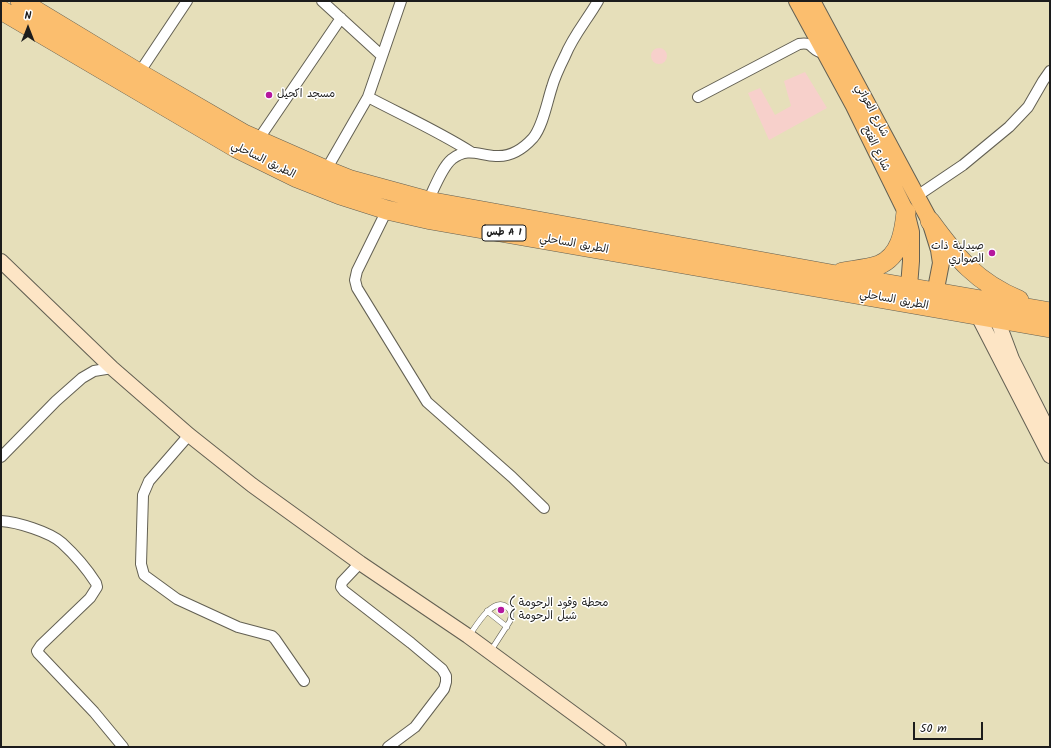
<!DOCTYPE html>
<html>
<head>
<meta charset="utf-8">
<style>
	body { margin:0 }
	#map { position:relative; width:1051px; height:748px; overflow:hidden; background:#e6dfba; font-family:Kalam,sans-serif }
	canvas { display:block }
	.frame { position:absolute; inset:0; border:2px solid #1c1c1c; pointer-events:none }
	.north { position:absolute; left:8px; top:8px; width:40px; height:40px; -webkit-text-stroke:3px #fff; paint-order:stroke; rotate:0deg; font-size:11px; font-weight:700; line-height:16px; text-align:center; color:#1c1c1c }
	.north::after { content:''; display:block; margin:auto; width:14px; height:18px; background:#1c1c1c; clip-path:polygon(50% 0,100% 100%,50% 72%,0 100%) }
	.scale { position:absolute; left:913px; top:722px; width:70px; height:18px; box-sizing:border-box; border:2px solid #1c1c1c; border-top:0; padding-left:5px; font-size:12px; line-height:14px; white-space:nowrap; color:#1c1c1c; -webkit-text-stroke:3px #fff; paint-order:stroke }
</style>
</head>
<body>
<div id="map">
<canvas width="1051" height="748"></canvas>
<div class="frame"></div>
<div class="north">N</div>
<div class="scale">50 m</div>
</div>
<script>
const ctx = document.querySelector('canvas').getContext('2d');
ctx.lineJoin = 'round';
function fill(path, color) {
  ctx.fillStyle = color;
  ctx.fill(path, 'evenodd');
}
function stroke(path, color, width, dash) {
  ctx.strokeStyle = color;
  ctx.lineWidth = width;
  ctx.lineCap = dash ? 'butt' : 'round';
  ctx.setLineDash(dash || []);
  ctx.stroke(path);
}
function drawText(font, color, halo, rows, align = 'center') {
  ctx.font = font + ' Kalam,"Playpen Sans Arabic",sans-serif';
  ctx.lineWidth = 3;
  ctx.setLineDash([]);
  ctx.textBaseline = 'middle';
  ctx.strokeStyle = halo;
  ctx.fillStyle = color;
  for (const [text, x, y, turn = 0] of rows) {
    ctx.save();
    ctx.translate(x, y);
    ctx.rotate((+turn || 0) * Math.PI / 180);
    ctx.textAlign = isNaN(turn) ? turn : align;
    if (halo) ctx.strokeText(text, 0, 0);
    ctx.fillText(text, 0, 0);
    ctx.restore();
  }
}
const built = new Path2D(`
	M651 56a8 8 0 1 1 16 0a8 8 0 1 1-16 0Z
	M 805,72 L 827,108 L 769,140 L 748,93 L 760,88 L 775,115 L 791,106 L 784,81 Z`);
const lane = new Path2D(`
	M 487,611 L 507,627
	M 469,636 C 476,626 493,596 507,607 C 512,611 512,615 510,621 L 490,652`);
const street = new Path2D(`
	M 322,1 L 381,55
	M 139,73 L 187,1
	M 368,97 C 402,115 438,131 471,152
	M 698,97 L 799,44 C 815,41 810,52 825,53
	M 258,140 L 341,18
	M 326,170 L 368,97 L 401,1
	M 917,196 L 963,165 L 1009,127 L 1028,107 L 1043,81 L 1050,71
	M 428,201 C 434,189 442,167 452,159 C 468,147 478,155 496,156 C 510,157 523,149 533,138 C 543,126 547,102 552,87 C 555,76 560,66 565,56 C 573,36 587,20 598,1
	M 387,210 L 357,271 L 355,280 L 357,288 L 427,402 L 512,477 L 544,508
	M 189,435 L 149,481 L 143,495 L 141,564 L 144,575 L 177,599 L 238,627 L 272,636 L 275,639 L 304,681
	M 1,457 L 56,401 L 82,378 L 94,371 L 112,368
	M 1,521 C 17,522 50,532 62,543 C 74,554 87,569 96,583 L 97,587 L 90,598 L 41,645 L 37,651 L 38,653 L 94,712 L 123,747
	M 360,563 L 342,582 L 341,587 L 344,591 L 411,643 L 442,669 L 446,676 L 446,682 L 444,689 L 415,727 L 388,747`);
const secondary = new Path2D(`
	M 1,261 L 112,368 L 189,435 L 252,485 L 360,563 L 468,636 L 619,747
	M 978,316 L 1050,456
	M 997,319 L 1012,359 L 1050,434`);
const primary = new Path2D(`
	M 797,1 L 854,106 L 906,212 L 911,232 L 911,261 L 908,299
	M 812,1 L 930,221 L 939,250 L 941,263 L 933,304`);
const highway = new Path2D(`
	M 20,1 L 139,73 L 244,134 L 326,170 L 351,180 L 428,201 L 831,274 L 1050,312
	M 1,10 L 236,148 L 297,178 L 340,195 L 387,210 L 431,220 L 1050,328
	M 930,221 C 957,258 976,282 1019,300
	M 842,272 C 853,270 868,269 879,265 C 900,256 904,233 906,212`);
const markers = [
	[269,95,4,"#b5179e"],
	[992,253,4,"#b5179e"],
	[501,610,4,"#b5179e"]
];
const shields = [
	[504,233,44]
];
const shieldNames = [
	["طس A 1",504,233]
];
const poiNames = [
	["مسجد اكحيل",277,95],
	["صيدلية ذات",984,247,"right"],
	["الصواري",984,260,"right"],
	["( محطة وقود الرحومة",509,604],
	["( شيل الرحومة",509,617]
];
const streetNames = [
	["شارع العواتي",871,111,62],
	["شارع الفتح",875,149,64],
	["الطريق الساحلي",263,161,26],
	["الطريق الساحلي",574,245,10],
	["الطريق الساحلي",894,301,10]
];
fill(built, '#f7d0cb');
stroke(lane, '#636053', 6);
stroke(street, '#636053', 12);
stroke(secondary, '#636053', 16);
stroke(primary, '#636053', 18);
stroke(highway, '#636053', 20);
stroke(lane, '#fff', 5);
stroke(street, '#fff', 10);
stroke(secondary, '#fde5c5', 14);
stroke(primary, '#fbbe6e', 16);
stroke(highway, '#fbbe6e', 19);
for (const [x, y, r, color] of markers) {
  const dot = new Path2D();
  dot.arc(x, y, r, 0, 2 * Math.PI);
  ctx.fillStyle = color;
  ctx.fill(dot);
  stroke(dot, '#fff', 1.5);
}
for (const [x, y, w] of shields) {
  const box = new Path2D();
  box.roundRect(x - w / 2, y - 8, w, 16, 3);
  ctx.fillStyle = '#fff';
  ctx.fill(box);
  stroke(box, '#1c1c1c', 1);
}
drawText('bold 10px', '#1c1c1c', null, shieldNames);
drawText('11px', '#1c1c1c', '#fff', poiNames, 'left');
drawText('11px', '#1c1c1c', '#fff', streetNames);
</script>
</body>
</html>
